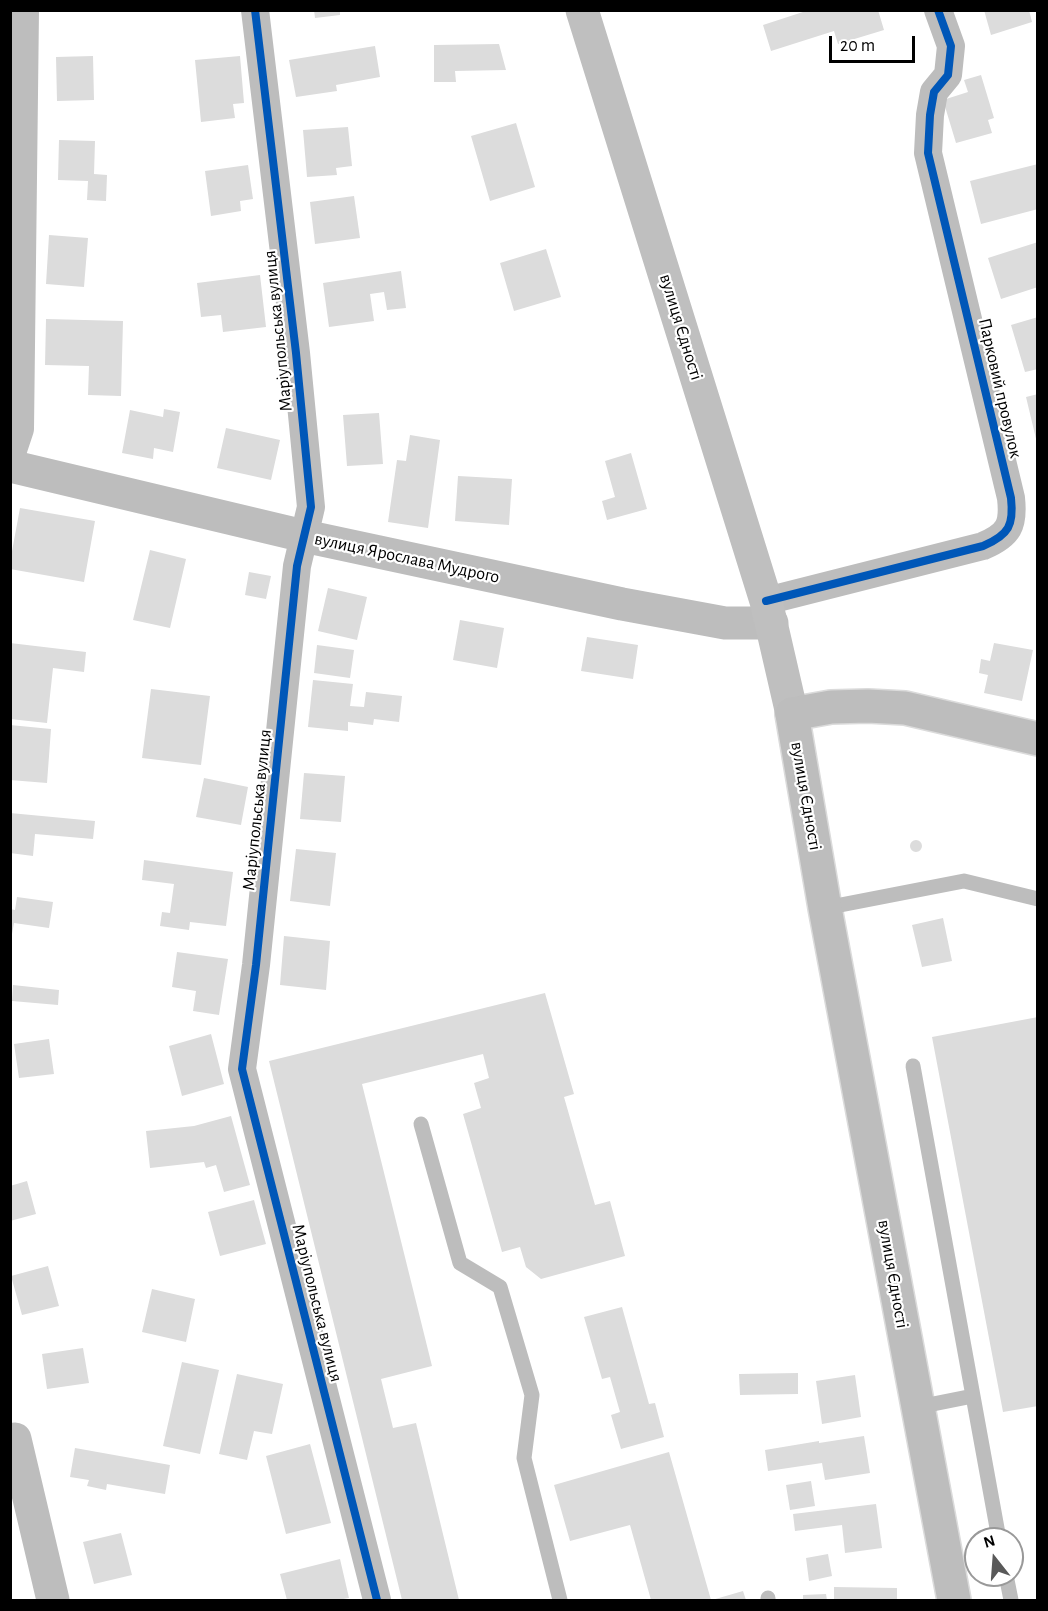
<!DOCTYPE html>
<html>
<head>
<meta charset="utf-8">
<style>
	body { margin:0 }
	#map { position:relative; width:1048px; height:1611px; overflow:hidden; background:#fff; font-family:"Alegreya Sans",sans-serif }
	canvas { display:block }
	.frame { position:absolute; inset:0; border:12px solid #000; pointer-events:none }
	.north { position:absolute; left:964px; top:1527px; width:60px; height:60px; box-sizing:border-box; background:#fff; border:2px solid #999; border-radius:50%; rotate:343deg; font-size:16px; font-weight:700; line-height:24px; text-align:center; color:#000 }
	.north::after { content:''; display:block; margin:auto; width:21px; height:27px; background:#595959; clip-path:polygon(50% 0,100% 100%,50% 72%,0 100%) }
	.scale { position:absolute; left:829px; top:36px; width:86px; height:27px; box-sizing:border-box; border:3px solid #000; border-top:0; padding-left:8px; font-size:18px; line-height:21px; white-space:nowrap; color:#000; -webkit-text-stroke:4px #fff; paint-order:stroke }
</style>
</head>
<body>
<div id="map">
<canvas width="1048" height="1611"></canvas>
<div class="frame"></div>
<div class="north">N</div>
<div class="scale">20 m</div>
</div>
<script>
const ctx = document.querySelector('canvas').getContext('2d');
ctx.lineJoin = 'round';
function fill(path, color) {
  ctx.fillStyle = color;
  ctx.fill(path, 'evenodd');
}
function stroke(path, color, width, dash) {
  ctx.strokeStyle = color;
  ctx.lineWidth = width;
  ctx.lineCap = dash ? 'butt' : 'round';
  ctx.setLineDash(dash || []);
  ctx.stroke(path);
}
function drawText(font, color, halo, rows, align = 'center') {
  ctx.font = font + ' "Alegreya Sans",sans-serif';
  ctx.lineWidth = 4.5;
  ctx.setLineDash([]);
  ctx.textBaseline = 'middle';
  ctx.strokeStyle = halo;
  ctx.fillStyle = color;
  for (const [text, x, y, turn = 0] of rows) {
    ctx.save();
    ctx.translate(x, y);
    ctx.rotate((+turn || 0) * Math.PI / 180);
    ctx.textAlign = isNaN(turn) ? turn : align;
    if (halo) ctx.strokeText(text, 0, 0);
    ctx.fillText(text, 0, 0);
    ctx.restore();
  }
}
const building = new Path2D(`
	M 314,10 L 340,10 L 340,15 L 315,18 Z
	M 809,10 L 878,10 L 884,30 L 838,44 L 834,31 L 771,51 L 763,25 Z
	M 984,10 L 1029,10 L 1032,22 L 991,35 Z
	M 499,44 L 506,70 L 455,71 L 456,82 L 434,82 L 434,45 Z
	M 375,46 L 380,77 L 336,85 L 337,91 L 296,97 L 289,60 Z
	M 93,56 L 94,100 L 57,101 L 56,57 Z
	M 240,56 L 244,103 L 233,104 L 235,118 L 201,122 L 195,60 Z
	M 981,75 L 994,118 L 988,120 L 992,133 L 956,143 L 943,100 L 968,92 L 964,80 Z
	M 516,123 L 535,187 L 490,201 L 471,136 Z
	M 348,127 L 352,166 L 336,168 L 337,175 L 307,177 L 303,130 Z
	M 59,140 L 95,141 L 94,174 L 107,175 L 106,201 L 87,200 L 88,181 L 58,180 Z
	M 1038,164 L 1038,209 L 981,224 L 970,181 Z
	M 248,165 L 253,199 L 240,201 L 241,211 L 211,216 L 205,171 Z
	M 354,196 L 360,238 L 315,244 L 310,202 Z
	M 49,235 L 88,238 L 84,287 L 46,284 Z
	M 1038,242 L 1038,287 L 1001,299 L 988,258 Z
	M 546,249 L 561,297 L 514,311 L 500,263 Z
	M 401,271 L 406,308 L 387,310 L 384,292 L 370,294 L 374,321 L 329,327 L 323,283 Z
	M 260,275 L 266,327 L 223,332 L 221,315 L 201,317 L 197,283 Z
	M 1038,317 L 1038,369 L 1025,372 L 1011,325 Z
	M 46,319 L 123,321 L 121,396 L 88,395 L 89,366 L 45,365 Z
	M 1038,394 L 1038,443 L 1037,443 L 1026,397 Z
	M 164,409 L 180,412 L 173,452 L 154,448 L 153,459 L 122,453 L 130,410 L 163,417 Z
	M 379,413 L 383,464 L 347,466 L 343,415 Z
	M 226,428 L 280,440 L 271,480 L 217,468 Z
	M 410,435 L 440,440 L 428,528 L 388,522 L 397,460 L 406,461 Z
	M 631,453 L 647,509 L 607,520 L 602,501 L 615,497 L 605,461 Z
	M 458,476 L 512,479 L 509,525 L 455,521 Z
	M 20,508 L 95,521 L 84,582 L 10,569 L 10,562 Z
	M 150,550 L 186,559 L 170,628 L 133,620 Z
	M 249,572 L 271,576 L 266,599 L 245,595 Z
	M 328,588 L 367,597 L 357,640 L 318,631 Z
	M 460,620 L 504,628 L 497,668 L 453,660 Z
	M 587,637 L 638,645 L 633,679 L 581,671 Z
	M 10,643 L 86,652 L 84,672 L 53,668 L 47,723 L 10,719 Z
	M 994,643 L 1033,650 L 1022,701 L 984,693 L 988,675 L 979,673 L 981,659 L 990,661 Z
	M 317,645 L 354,650 L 350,678 L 314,673 Z
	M 313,680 L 353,684 L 350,706 L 364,707 L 366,692 L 402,696 L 399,722 L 374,719 L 373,725 L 348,722 L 348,731 L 308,727 Z
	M 151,689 L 210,696 L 201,765 L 142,758 Z
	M 10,725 L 51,729 L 47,783 L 10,780 Z
	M 304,773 L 345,776 L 341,822 L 300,819 Z
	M 204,778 L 248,787 L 241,825 L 196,817 Z
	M 10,813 L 95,821 L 93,839 L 35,834 L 33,856 L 10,853 Z
	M910 846a6 6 0 1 1 12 0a6 6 0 1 1-12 0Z
	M 296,849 L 336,853 L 330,906 L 290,901 Z
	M 144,860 L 233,872 L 226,926 L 190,922 L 189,930 L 160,926 L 162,912 L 170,913 L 174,884 L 142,880 Z
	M 17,897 L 53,902 L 49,928 L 14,923 L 12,934 L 10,934 L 10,909 L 15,910 Z
	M 943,918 L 952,961 L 922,967 L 912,925 Z
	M 284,936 L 330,941 L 326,990 L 280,985 Z
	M 177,952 L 228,959 L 219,1015 L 193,1011 L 196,991 L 172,987 Z
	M 13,985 L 59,990 L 58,1005 L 12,1001 Z
	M 545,993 L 574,1094 L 564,1097 L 595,1205 L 610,1201 L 625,1256 L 541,1279 L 526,1267 L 520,1247 L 502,1252 L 463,1114 L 481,1108 L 474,1083 L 489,1078 L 483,1054 L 362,1084 L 432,1366 L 381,1379 L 393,1428 L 416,1423 L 459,1600 L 402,1600 L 269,1061 Z
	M 1038,1017 L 1038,1406 L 1003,1412 L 932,1037 Z
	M 211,1034 L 224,1084 L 182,1096 L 169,1046 Z
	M 49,1039 L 54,1074 L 19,1078 L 14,1044 Z
	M 231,1116 L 250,1185 L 224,1192 L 216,1165 L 206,1168 L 204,1162 L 150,1168 L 146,1131 L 194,1126 Z
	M 27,1181 L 36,1214 L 10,1221 L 10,1186 Z
	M 254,1200 L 266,1244 L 220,1256 L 208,1212 Z
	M 48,1266 L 59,1306 L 22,1315 L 11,1276 Z
	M 152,1289 L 195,1299 L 186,1342 L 142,1332 Z
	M 622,1307 L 649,1404 L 655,1403 L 664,1437 L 621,1449 L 611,1415 L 620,1412 L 610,1377 L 602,1379 L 584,1317 Z
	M 83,1348 L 89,1383 L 47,1389 L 42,1354 Z
	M 182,1362 L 219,1370 L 200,1454 L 163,1446 Z
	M 798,1373 L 798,1394 L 740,1395 L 739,1374 Z
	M 237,1374 L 283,1384 L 272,1434 L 254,1431 L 247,1460 L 219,1454 Z
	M 855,1375 L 861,1417 L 822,1424 L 816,1381 Z
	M 864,1436 L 870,1473 L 825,1480 L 822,1463 L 768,1471 L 765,1450 L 819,1441 L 819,1443 Z
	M 310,1444 L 331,1523 L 286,1534 L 266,1456 Z
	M 75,1448 L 170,1465 L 165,1494 L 107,1484 L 106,1490 L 87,1486 L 89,1480 L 70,1477 Z
	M 669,1452 L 711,1600 L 651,1600 L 630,1525 L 570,1541 L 554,1485 Z
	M 811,1481 L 815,1506 L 790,1510 L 786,1485 Z
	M 876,1504 L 882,1548 L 845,1553 L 842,1525 L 795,1531 L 793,1514 Z
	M 121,1533 L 132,1575 L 94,1584 L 83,1542 Z
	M 828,1554 L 832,1576 L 809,1581 L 806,1558 Z
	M 340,1559 L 349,1598 L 337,1600 L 287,1600 L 280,1574 Z
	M 834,1587 L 897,1588 L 897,1600 L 834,1600 Z
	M 743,1591 L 746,1600 L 712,1600 Z
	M 826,1594 L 827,1600 L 803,1600 L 803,1595 Z`);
const service = new Path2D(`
	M 825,908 L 964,881 L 1038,899
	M 913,1066 L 999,1539
	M 421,1124 L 460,1263 L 500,1287 L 532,1395 L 524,1458 L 560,1600
	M 918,1407 L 973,1396
	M 1006,1575 L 1011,1600
	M 768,1598 L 768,1600`);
const minor = new Path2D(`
	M 255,10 L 296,353 L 311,507 L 297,566 L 256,965 L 242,1069 L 377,1600
	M 10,459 L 20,429 L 25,10
	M 766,601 L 983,546 C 1009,535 1014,525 1011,498 L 928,153 L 930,115 L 934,92 L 948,75 L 951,46 L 938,10`);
const tertiary = new Path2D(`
	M 10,466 L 304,536 L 622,604 L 725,623 L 772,623
	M 10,1440 L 15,1439 L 53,1600`);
const secondary = new Path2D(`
	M 582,10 L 766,601 L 792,714`);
const primary = new Path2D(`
	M 954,1600 L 825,908 L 792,714 L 831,707 L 868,706 L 905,708 L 1038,739`);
const cycleway = new Path2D(`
	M 255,10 L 296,353 L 311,507 L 297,566 L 256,965 L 242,1069 L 377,1600
	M 766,601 L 983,546 C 1009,535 1014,525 1011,498 L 928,153 L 930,115 L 934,92 L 948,75 L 951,46 L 938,10`);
const streetNames = [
	["вулиця Єдності",681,327,73],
	["Маріупольська вулиця",278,331,-96],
	["Парковий провулок",1000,388,77],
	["вулиця Ярослава Мудрого",407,558,12],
	["вулиця Єдності",806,796,80],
	["Маріупольська вулиця",257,810,-84],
	["вулиця Єдності",893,1274,80],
	["Маріупольська вулиця",317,1303,76]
];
fill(building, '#dcdcdc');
stroke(primary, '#dbdbdb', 36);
stroke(service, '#bdbdbd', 15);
stroke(minor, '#bdbdbd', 28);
stroke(tertiary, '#bdbdbd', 33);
stroke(secondary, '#bfbfbf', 33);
stroke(primary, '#bdbdbd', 33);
stroke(cycleway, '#0057b8', 8);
drawText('18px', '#000', '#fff', streetNames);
</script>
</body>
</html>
